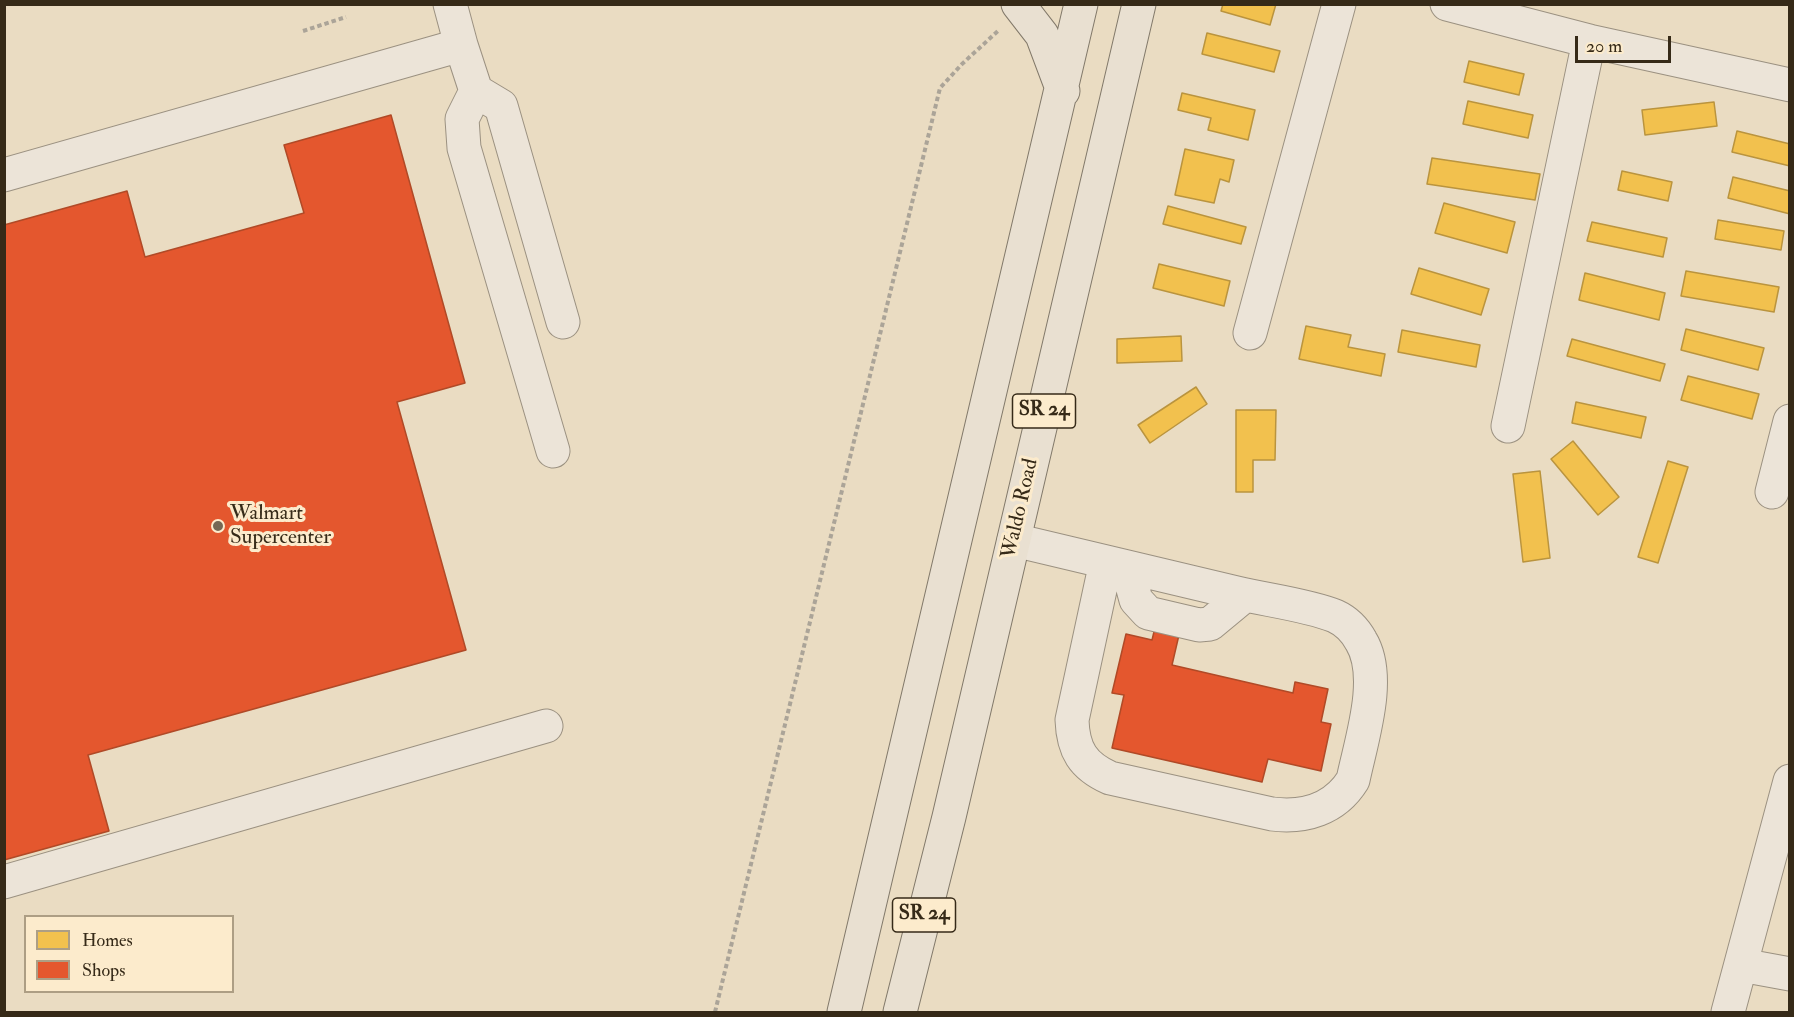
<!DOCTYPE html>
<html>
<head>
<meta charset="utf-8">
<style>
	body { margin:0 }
	#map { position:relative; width:1794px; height:1017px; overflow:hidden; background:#eadcc2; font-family:"IM FELL Double Pica",serif }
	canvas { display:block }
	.frame { position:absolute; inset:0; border:6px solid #362a18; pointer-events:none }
	.legend { position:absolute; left:24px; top:915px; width:210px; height:78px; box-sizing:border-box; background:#fcebcc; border:2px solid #ad9e84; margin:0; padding:8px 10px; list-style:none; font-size:18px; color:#362a18 }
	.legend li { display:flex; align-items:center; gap:12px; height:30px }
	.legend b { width:30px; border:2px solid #ad9e84 }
	.scale { position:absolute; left:1575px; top:36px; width:96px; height:27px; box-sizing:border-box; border:3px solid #362a18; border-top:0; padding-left:8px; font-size:18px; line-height:21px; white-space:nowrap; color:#362a18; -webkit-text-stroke:4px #fcebcc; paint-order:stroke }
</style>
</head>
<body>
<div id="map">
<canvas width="1794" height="1017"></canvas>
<div class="frame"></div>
<ul class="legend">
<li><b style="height:16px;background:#f2c14e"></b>Homes</li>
<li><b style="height:16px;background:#e4572e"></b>Shops</li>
</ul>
<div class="scale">20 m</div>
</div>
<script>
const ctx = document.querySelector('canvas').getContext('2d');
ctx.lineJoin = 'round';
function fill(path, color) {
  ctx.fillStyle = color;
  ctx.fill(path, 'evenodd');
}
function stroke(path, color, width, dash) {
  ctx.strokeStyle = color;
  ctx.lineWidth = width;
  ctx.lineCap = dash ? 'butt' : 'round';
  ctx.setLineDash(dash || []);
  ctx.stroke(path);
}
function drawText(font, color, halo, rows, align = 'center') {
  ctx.font = font + ' "IM FELL Double Pica",serif';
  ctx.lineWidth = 6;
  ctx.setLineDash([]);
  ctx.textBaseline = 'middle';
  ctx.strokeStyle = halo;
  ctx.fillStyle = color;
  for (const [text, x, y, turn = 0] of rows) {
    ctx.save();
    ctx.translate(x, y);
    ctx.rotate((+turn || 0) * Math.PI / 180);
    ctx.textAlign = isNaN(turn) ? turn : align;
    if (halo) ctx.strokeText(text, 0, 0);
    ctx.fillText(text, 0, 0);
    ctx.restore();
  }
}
const homes = new Path2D(`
	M 1223,4 L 1276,4 L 1270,25 L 1221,11 Z
	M 1207,33 L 1280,51 L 1274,72 L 1202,54 Z
	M 1469,61 L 1524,74 L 1519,95 L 1464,82 Z
	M 1182,93 L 1255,110 L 1248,140 L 1208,130 L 1211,118 L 1178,110 Z
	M 1468,101 L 1533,115 L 1528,138 L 1463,124 Z
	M 1714,102 L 1717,126 L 1645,135 L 1642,110 Z
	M 1737,131 L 1790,144 L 1790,166 L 1732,152 Z
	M 1185,149 L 1234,160 L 1229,182 L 1220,179 L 1214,203 L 1175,195 Z
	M 1432,158 L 1540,174 L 1535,200 L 1427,184 Z
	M 1622,171 L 1672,182 L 1668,201 L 1618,190 Z
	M 1733,177 L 1790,191 L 1790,214 L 1728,198 Z
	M 1444,203 L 1515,222 L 1507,253 L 1435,233 Z
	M 1168,206 L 1246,227 L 1241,244 L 1163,224 Z
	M 1718,220 L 1784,231 L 1781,250 L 1715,239 Z
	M 1592,222 L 1667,238 L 1663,257 L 1587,241 Z
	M 1159,264 L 1230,281 L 1224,306 L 1153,288 Z
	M 1419,268 L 1489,289 L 1481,315 L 1411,294 Z
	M 1686,271 L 1779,287 L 1774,312 L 1681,296 Z
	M 1585,273 L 1665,293 L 1659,320 L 1579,300 Z
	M 1306,326 L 1351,335 L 1348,347 L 1385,354 L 1381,376 L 1299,359 Z
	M 1686,329 L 1764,348 L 1758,370 L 1681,350 Z
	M 1402,330 L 1480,345 L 1476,367 L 1398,352 Z
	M 1181,336 L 1182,361 L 1117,363 L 1117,339 Z
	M 1572,339 L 1665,364 L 1660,381 L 1567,356 Z
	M 1688,376 L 1759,394 L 1752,419 L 1681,400 Z
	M 1196,387 L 1207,404 L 1150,443 L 1138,425 Z
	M 1576,402 L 1646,417 L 1641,438 L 1572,423 Z
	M 1236,410 L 1276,410 L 1275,460 L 1253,460 L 1253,492 L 1236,492 Z
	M 1573,441 L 1619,497 L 1598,515 L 1551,459 Z
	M 1668,461 L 1688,467 L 1658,563 L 1638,557 Z
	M 1540,471 L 1550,558 L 1523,562 L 1513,474 Z`);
const shops = new Path2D(`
	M 391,115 L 465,383 L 397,402 L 466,650 L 88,755 L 109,831 L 4,860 L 4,225 L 127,191 L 145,257 L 304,213 L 284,145 Z
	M 1161,603 L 1185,609 L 1172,665 L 1293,693 L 1295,682 L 1328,689 L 1321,722 L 1331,724 L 1321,771 L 1268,759 L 1262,782 L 1112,748 L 1124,695 L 1112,693 L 1126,634 L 1152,640 Z`);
const path = new Path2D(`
	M 303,31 L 346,17
	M 715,1012 L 940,88 L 962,64 L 999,30`);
const minor = new Path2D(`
	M 1447,4 L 1589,41 L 1790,85
	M 461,45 L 476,91 L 501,106 L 563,322
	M 476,91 L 462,119 L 464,148 L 553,451
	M 4,175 L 461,45 L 450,4
	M 1250,333 L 1339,4
	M 1508,426 L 1589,41
	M 1772,492 L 1790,421
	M 1014,540 C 1088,557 1162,575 1237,593 C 1266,600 1308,605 1335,616 C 1346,621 1355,630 1361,641 C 1383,677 1361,741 1353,780 C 1335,809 1305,818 1272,814 L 1110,778 C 1083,766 1073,750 1072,720 L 1106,562
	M 1127,567 L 1136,600 L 1148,613 L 1199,625 L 1210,624 L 1245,595
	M 4,882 L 546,726
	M 1741,965 L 1790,974
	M 1728,1012 L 1790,781`);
const highway = new Path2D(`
	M 1018,4 L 1042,35 L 1063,91
	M 844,1012 L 1081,4
	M 900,1012 L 949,817 L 1139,4`);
const markers = [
	[218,526,6,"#756854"]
];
const shields = [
	[1044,411,63],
	[924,915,63]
];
const shieldNames = [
	["SR 24",1044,411],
	["SR 24",924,915]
];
const streetNames = [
	["Waldo Road",1021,509,-77]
];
const poiNames = [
	["Walmart",230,514],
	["Supercenter",230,538]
];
fill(homes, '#f2c14e');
stroke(homes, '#ba943e', 1.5);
fill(shops, '#e4572e');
stroke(shops, '#b04a27', 1.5);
stroke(minor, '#9b9181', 35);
stroke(highway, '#82796a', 35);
stroke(path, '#aba498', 4, [4.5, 3]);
stroke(minor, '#ece4d8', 33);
stroke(highway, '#e9e0d1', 33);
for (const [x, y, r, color] of markers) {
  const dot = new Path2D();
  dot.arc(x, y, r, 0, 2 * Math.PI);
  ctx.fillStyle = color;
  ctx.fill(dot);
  stroke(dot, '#fcebcc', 2);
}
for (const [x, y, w] of shields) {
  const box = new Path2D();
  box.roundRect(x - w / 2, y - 17, w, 34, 4.5);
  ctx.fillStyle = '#fcebcc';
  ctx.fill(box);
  stroke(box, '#362a18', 1.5);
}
drawText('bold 20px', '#362a18', null, shieldNames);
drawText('21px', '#362a18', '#fcebcc', streetNames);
drawText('21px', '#362a18', '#fcebcc', poiNames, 'left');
</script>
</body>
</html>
